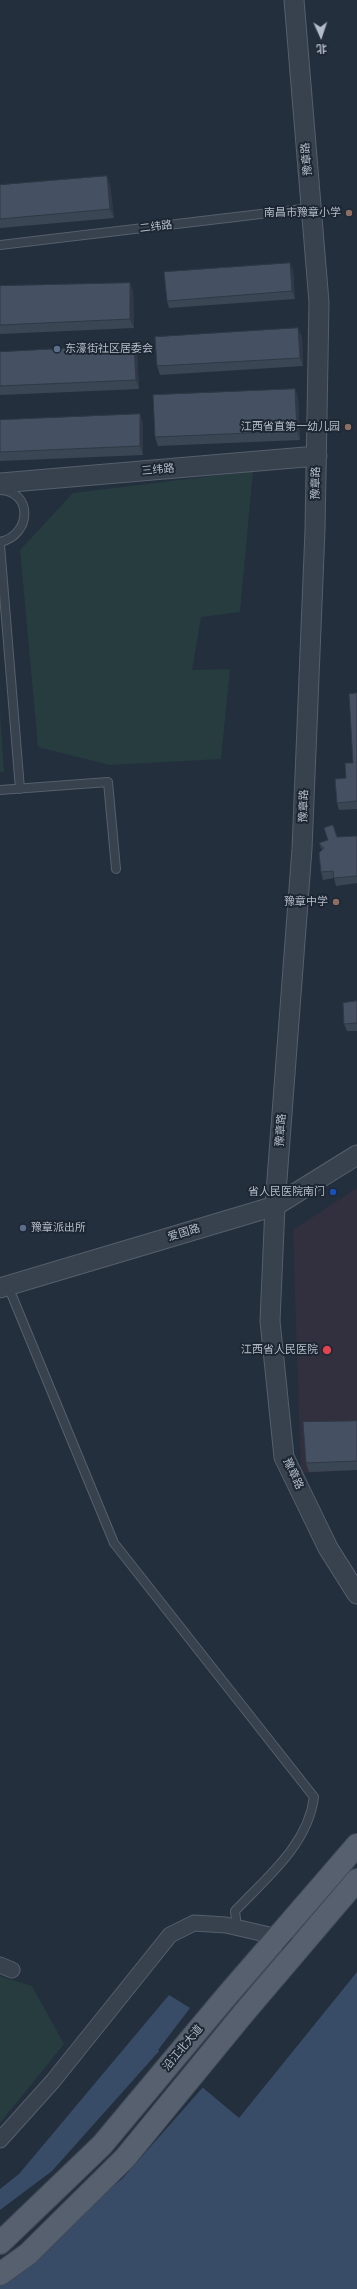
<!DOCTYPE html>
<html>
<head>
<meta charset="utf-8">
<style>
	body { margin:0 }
	#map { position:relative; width:357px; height:2289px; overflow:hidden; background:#242f3e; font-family:"Fira Sans","Noto Sans SC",sans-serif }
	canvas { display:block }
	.north { position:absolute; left:301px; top:16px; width:40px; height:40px; -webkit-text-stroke:3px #1d2633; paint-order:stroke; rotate:177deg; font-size:11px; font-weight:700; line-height:16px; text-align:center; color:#b4bcc9 }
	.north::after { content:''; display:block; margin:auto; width:14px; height:18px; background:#b4bcc9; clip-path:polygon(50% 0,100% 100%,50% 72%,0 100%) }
</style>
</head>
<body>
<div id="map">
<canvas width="357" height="2289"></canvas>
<div class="north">北</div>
</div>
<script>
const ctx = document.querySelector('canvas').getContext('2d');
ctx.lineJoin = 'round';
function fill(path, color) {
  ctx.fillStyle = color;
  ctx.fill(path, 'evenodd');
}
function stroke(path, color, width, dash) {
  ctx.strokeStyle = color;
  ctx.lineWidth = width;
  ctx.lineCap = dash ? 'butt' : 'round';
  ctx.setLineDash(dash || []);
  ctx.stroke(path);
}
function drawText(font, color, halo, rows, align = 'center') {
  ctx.font = font + ' "Fira Sans","Noto Sans SC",sans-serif';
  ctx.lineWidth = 4;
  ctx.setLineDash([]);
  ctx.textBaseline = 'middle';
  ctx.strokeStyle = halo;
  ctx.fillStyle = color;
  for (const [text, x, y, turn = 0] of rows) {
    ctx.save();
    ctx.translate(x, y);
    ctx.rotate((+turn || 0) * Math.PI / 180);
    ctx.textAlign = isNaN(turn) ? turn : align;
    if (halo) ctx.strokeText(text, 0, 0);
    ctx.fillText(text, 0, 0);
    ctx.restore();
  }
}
const medical = new Path2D(`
	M 357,1188 L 357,1470 L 301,1473 L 293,1230 Z`);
const green = new Path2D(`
	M 253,471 L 240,612 L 201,617 L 192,670 L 230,669 L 221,759 L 110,765 L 38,747 L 20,550 L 73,493 Z
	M 0,711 L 4,772 L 0,772 Z
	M 0,1976 L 32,1986 L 64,2044 L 0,2123 Z`);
const water = new Path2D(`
	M 357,1972 L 357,2289 L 0,2289 L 0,2189 L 19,2174 L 169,1995 L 190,2008 L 158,2050 L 239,2118 Z`);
const pier = new Path2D(`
	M 160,2050 L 204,2086 L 122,2179 L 0,2277 L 0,2210 L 52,2171 Z`);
const service = new Path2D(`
	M 0,245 L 311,208
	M 0,490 C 33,491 32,535 0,542
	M 0,545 L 20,789
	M 0,790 L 108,782 L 116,869
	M 8,1286 L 114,1543 L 314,1797 C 308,1845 266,1878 235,1911 L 237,1927`);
const minor = new Path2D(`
	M 0,1965 L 12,1970
	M 0,2140 L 53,2081 L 170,1935 L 194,1923 L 226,1925 L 278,1937 L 297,1951`);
const tertiary = new Path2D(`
	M 294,0 L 319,302 L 315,530 L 302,849 L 275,1206 L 270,1321 L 284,1457 L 328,1548 L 357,1594
	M 0,483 L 317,456
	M 0,1288 L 275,1206 L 357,1155`);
const primary = new Path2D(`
	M 0,2243 L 102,2145 L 224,1999 L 357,1845
	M 0,2274 L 28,2254 L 125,2158 L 243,2014 L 357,1880`);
const wall = new Path2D(`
	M 110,184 L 114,218 L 0,228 L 0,185 Z
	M 293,270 L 295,299 L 169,308 L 167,301 Z
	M 130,283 L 133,292 L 134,328 L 0,334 L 0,286 Z
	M 302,337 L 303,366 L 160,375 L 157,366 Z
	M 0,352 L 137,354 L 139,389 L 0,395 Z
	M 295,389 L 298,398 L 300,440 L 158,446 L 155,437 Z
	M 0,420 L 143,423 L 143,455 L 0,461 Z
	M 357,693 L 357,809 L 339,810 L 337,803 L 353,763 Z
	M 357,836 L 357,883 L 336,886 L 334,878 L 323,880 L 321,872 L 322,850 L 319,843 L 337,837 Z
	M 357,1001 L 357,1031 L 347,1031 L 344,1024 Z
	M 357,1421 L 357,1470 L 309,1472 L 306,1463 Z`);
const shadedWall = new Path2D(`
	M 107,176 L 110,184 L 114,218 L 110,209 Z
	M 290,263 L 293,270 L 295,299 L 292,291 Z
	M 130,283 L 133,292 L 134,328 L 130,319 Z
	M 298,328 L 302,337 L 303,366 L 300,358 Z
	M 134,345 L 137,354 L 139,389 L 136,380 Z
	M 295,389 L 298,398 L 300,440 L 297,431 Z
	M 140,414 L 143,423 L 143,455 L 140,446 Z`);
const building = new Path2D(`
	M 107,176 L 110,209 L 0,219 L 0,185 Z
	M 290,263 L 292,291 L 167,301 L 164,272 Z
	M 130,283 L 130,319 L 0,325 L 0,286 Z
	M 298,328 L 300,358 L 157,366 L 155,337 Z
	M 134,345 L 136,380 L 0,386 L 0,352 Z
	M 295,389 L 297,431 L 155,437 L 153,395 Z
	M 140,414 L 140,446 L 0,452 L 0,420 Z
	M 357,693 L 357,801 L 337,803 L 335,779 L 346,778 L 345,763 L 353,763 L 349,694 Z
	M 333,825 L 337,837 L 357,836 L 357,876 L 334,878 L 333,871 L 321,872 L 319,853 L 324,848 L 319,843 L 328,840 L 324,828 Z
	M 357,1001 L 357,1023 L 344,1024 L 343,1003 Z
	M 357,1421 L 357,1461 L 306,1463 L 303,1422 Z`);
const markers = [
	[349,213,4,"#8d6e63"],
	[57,349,4,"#5c6f8a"],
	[348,427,4,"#8d6e63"],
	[336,902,4,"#8d6e63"],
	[333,1192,4,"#1a4fb4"],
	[23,1228,4,"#5c6f8a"],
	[327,1350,5,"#e0444e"]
];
const streetNames = [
	["豫章路",307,159,-95],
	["二纬路",156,227,-7],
	["三纬路",158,470,-5],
	["豫章路",316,483,-89],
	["豫章路",304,806,-88],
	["豫章路",281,1130,-86],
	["爱国路",184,1233,-17],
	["豫章路",293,1474,65],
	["沿江北大道",183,2048,-50]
];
const poiNames = [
	["南昌市豫章小学",341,213],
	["东濠街社区居委会",65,349,"left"],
	["江西省直第一幼儿园",340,427],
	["豫章中学",328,902],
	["省人民医院南门",325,1192],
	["豫章派出所",31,1228,"left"],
	["江西省人民医院",318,1350]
];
fill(medical, '#32303f');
fill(green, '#263c3f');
fill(water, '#394c67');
fill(pier, '#242f3e');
stroke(service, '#565f6c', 10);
stroke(minor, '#565f6c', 17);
stroke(tertiary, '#565f6c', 21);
stroke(primary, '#414a57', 24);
stroke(service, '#38414e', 8);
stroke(minor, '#38414e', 15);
stroke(tertiary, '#38414e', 19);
stroke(primary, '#56606e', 22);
fill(wall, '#3b4654');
fill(shadedWall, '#303945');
fill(building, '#455162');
stroke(building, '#303945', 1);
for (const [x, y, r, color] of markers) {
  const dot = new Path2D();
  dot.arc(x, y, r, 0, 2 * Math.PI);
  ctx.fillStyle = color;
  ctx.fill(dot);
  stroke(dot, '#1d2633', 1.5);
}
drawText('11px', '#b4bcc9', '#1d2633', streetNames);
drawText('11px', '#b4bcc9', '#1d2633', poiNames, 'right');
</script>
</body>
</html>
